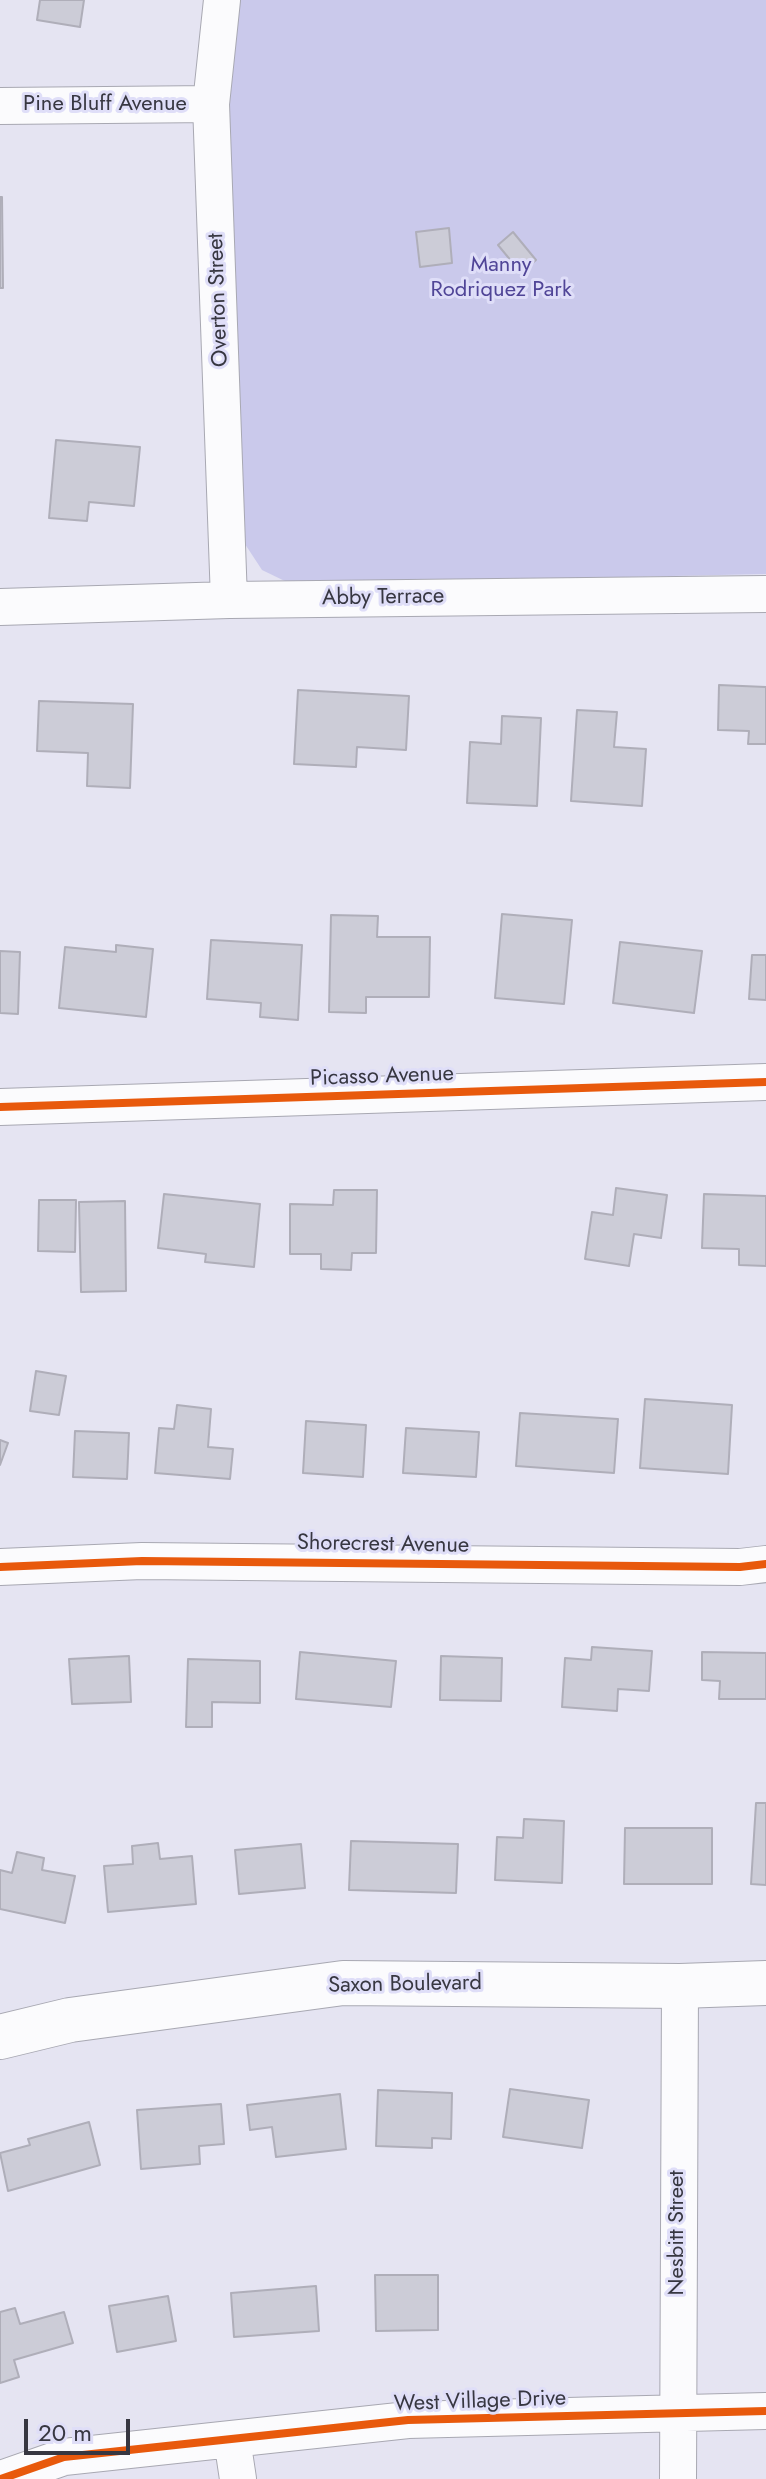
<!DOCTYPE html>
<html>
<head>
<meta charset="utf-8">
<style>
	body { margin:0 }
	#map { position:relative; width:766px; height:2479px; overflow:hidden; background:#e5e4f2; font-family:Jost,sans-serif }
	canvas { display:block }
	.scale { position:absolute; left:24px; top:2419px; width:106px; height:36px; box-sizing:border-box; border:4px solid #373741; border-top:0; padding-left:10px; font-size:24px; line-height:28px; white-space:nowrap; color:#373741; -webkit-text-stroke:6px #dfdef8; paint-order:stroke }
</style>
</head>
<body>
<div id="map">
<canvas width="766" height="2479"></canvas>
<div class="scale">20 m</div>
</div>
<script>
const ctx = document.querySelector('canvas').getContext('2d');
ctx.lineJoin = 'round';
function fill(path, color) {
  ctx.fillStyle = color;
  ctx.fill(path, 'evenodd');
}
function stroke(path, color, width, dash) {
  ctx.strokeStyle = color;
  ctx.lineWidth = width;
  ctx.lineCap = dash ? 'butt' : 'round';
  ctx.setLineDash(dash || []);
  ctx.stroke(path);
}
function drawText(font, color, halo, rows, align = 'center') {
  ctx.font = font + ' Jost,sans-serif';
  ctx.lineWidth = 6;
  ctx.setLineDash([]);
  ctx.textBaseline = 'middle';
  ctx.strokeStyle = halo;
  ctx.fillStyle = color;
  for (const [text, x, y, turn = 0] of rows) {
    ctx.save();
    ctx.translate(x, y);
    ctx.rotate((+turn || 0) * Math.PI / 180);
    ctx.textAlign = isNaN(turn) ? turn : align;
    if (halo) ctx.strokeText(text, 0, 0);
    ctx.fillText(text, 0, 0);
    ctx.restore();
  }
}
const green = new Path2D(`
	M 240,0 L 766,0 L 766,574 L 291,584 L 262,570 L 243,541 L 229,111 Z`);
const building = new Path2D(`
	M 40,0 L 84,0 L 80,27 L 37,20 Z
	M 0,197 L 2,197 L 3,288 L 0,288 Z
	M 449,228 L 452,263 L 420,267 L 416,232 Z
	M 513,232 L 536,260 L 521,273 L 498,245 Z
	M 56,440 L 140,447 L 134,506 L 89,502 L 87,521 L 49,518 Z
	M 719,685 L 766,687 L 766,744 L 748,744 L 749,731 L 718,730 Z
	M 298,690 L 409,696 L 406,750 L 357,747 L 356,767 L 294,764 Z
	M 39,701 L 133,704 L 130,788 L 87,786 L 88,753 L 37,751 Z
	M 577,710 L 617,712 L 614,747 L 646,749 L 642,806 L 571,801 Z
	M 502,716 L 541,718 L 537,806 L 467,803 L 470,742 L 501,744 Z
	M 502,914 L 572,920 L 564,1004 L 495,998 Z
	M 331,915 L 378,916 L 377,937 L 430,937 L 429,997 L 366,997 L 366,1013 L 329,1012 Z
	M 211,940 L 302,945 L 298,1020 L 260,1017 L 261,1003 L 207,999 Z
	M 620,942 L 702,951 L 694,1013 L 613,1003 Z
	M 116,945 L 153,949 L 146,1017 L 59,1008 L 65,947 L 116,952 Z
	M 0,951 L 20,952 L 18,1014 L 0,1013 Z
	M 752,955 L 766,955 L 766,1000 L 749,999 Z
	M 616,1188 L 667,1195 L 661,1238 L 634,1234 L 629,1266 L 585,1259 L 592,1212 L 613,1215 Z
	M 334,1190 L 377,1190 L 376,1253 L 352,1253 L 351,1270 L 321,1269 L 321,1254 L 290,1254 L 290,1204 L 333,1205 Z
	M 164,1194 L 260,1204 L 254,1267 L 205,1262 L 206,1254 L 158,1248 Z
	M 704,1194 L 766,1196 L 766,1266 L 739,1265 L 739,1249 L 702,1248 Z
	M 39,1200 L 76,1200 L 75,1252 L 38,1251 Z
	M 125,1201 L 126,1291 L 81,1292 L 79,1202 Z
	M 36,1371 L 66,1376 L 59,1415 L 30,1411 Z
	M 645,1399 L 732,1405 L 728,1474 L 640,1468 Z
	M 177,1405 L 211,1409 L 208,1447 L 233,1449 L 230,1479 L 155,1473 L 159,1428 L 174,1429 Z
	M 520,1413 L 618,1419 L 614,1473 L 516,1466 Z
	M 306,1421 L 366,1425 L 363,1477 L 303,1473 Z
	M 406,1428 L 479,1432 L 476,1477 L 403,1473 Z
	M 75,1431 L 129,1433 L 127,1479 L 73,1477 Z
	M 0,1440 L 8,1443 L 0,1465 Z
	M 592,1647 L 652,1651 L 649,1691 L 618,1689 L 617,1711 L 562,1707 L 565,1658 L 591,1660 Z
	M 300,1652 L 396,1661 L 391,1707 L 296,1699 Z
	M 702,1652 L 766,1653 L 766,1699 L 719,1699 L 720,1681 L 702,1680 Z
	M 129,1656 L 131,1702 L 72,1704 L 69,1659 Z
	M 441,1656 L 502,1658 L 501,1701 L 440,1700 Z
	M 188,1659 L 260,1661 L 260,1703 L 212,1702 L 212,1727 L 186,1727 Z
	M 756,1803 L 766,1803 L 766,1885 L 751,1884 Z
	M 524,1819 L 564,1821 L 562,1883 L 495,1880 L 497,1837 L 523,1838 Z
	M 625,1828 L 712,1828 L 712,1884 L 624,1884 Z
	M 351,1841 L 458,1844 L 456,1893 L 349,1890 Z
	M 158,1843 L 160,1859 L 192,1856 L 196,1904 L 108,1912 L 104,1866 L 133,1864 L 132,1846 Z
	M 301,1844 L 305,1888 L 239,1894 L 235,1850 Z
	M 17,1852 L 44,1858 L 42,1870 L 75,1876 L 65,1923 L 0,1909 L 0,1870 L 12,1873 Z
	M 510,2089 L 589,2100 L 582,2148 L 503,2137 Z
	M 378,2090 L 452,2093 L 451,2139 L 432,2138 L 432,2148 L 376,2146 Z
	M 340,2094 L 346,2149 L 276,2157 L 272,2127 L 250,2130 L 247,2105 Z
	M 221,2104 L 224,2144 L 199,2146 L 200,2164 L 141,2169 L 137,2110 Z
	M 89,2122 L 100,2165 L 8,2191 L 0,2153 L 30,2145 L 28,2139 Z
	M 375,2275 L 438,2275 L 438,2330 L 376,2331 Z
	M 316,2286 L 319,2331 L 234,2337 L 231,2293 Z
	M 168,2296 L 176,2341 L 117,2352 L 109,2306 Z
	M 15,2308 L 20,2324 L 64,2312 L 73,2343 L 14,2360 L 19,2377 L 0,2383 L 0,2312 Z`);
const minor = new Path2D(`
	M 222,0 L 211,104 L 229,600
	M 0,106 L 211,104
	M 0,607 L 229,600 L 766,594
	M 0,1107 L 766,1082
	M 0,1567 L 142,1561 L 740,1567 L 766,1564
	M 232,2439 L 238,2479
	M 1,2479 L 64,2457 L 408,2420 L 766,2411
	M 678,2479 L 680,1986`);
const major = new Path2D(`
	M 0,2037 L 70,2020 L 343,1983 L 680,1986 L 766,1983`);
const cycleway = new Path2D(`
	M 0,1107 L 766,1082
	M 0,1567 L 142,1561 L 740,1567 L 766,1564
	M 1,2479 L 64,2457 L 408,2420 L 766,2411`);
const streetNames = [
	["Pine Bluff Avenue",105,105],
	["Overton Street",219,300,-92],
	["Abby Terrace",383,598,-1],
	["Picasso Avenue",382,1077,-2],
	["Shorecrest Avenue",383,1545,1],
	["Saxon Boulevard",405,1985,-1],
	["Nesbitt Street",678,2233,-90],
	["West Village Drive",480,2402,-2]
];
const parkNames = [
	["Manny",501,266],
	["Rodriquez Park",501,291]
];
fill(green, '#cac9eb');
fill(building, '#ccccd7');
stroke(building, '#afaeb9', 2);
stroke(minor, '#a8a8b2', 38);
stroke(major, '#a8a8b2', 46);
stroke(minor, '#fbfbfd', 36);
stroke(major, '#fbfbfd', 44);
stroke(cycleway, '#e8590c', 8);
drawText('22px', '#373741', '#dfdef8', streetNames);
drawText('22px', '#504597', '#dfdef8', parkNames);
</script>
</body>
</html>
